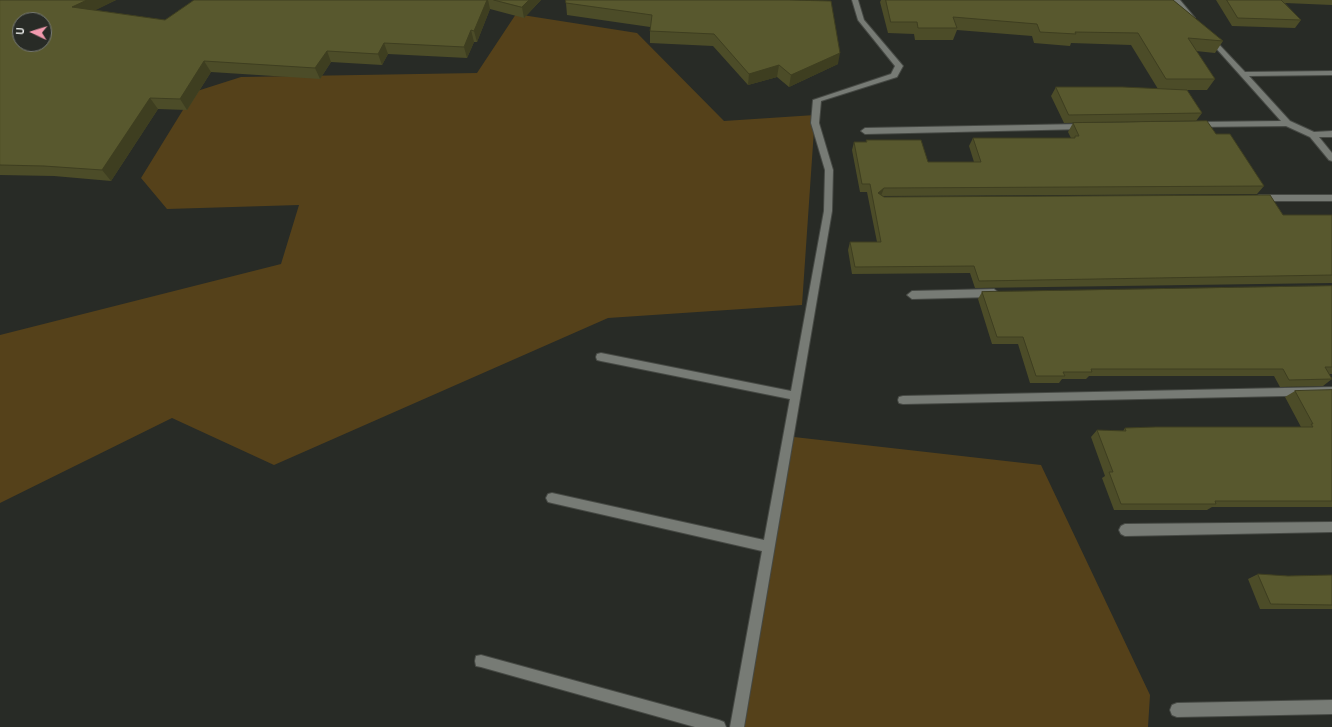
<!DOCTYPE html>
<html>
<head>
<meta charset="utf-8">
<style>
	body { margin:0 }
	#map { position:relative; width:1332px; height:727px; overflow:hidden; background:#282b26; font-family:Karla,sans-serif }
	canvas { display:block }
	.north { position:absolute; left:12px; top:12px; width:40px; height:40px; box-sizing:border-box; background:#282b26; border:1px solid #777a76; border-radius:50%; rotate:274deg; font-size:11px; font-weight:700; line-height:16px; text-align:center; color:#eef0ed }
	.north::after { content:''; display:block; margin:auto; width:14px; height:18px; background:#f29aae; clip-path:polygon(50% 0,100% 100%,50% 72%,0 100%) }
</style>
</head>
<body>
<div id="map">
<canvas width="1332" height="727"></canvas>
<div class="north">U</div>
</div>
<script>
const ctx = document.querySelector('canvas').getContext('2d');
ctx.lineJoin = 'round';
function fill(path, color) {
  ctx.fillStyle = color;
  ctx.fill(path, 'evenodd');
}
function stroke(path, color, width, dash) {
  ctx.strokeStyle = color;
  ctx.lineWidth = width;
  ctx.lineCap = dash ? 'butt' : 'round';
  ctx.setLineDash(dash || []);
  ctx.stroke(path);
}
const green = new Path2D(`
	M 516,14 L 637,33 L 724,121 L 815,115 L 802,305 L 608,318 L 274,465 L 172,418 L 0,503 L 0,335 L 281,264 L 299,205 L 167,209 L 141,178 L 194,92 L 241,77 L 477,73 Z
	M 794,437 L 1041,465 L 1150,695 L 1148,727 L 739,727 Z`);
const minor = new Path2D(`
	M 852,0 L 858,0 L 864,20 L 903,66 L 897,77 L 821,101 L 819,123 L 833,170 L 832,211 L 744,727 L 730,727 L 762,551 L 552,503 L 548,502 L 546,498 L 548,494 L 552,493 L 764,540 L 790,399 L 601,361 L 597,360 L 596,357 L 597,354 L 601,353 L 791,391 L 824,211 L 825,170 L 811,123 L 813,100 L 891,74 L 895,66 L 858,20 Z
	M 1173,0 L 1180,0 L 1195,18 L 1195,20 L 1191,20 Z
	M 1207,36 L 1211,36 L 1245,72 L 1332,71 L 1332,75 L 1249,76 L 1290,121 L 1314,132 L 1332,131 L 1332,137 L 1319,137 L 1332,153 L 1332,161 L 1329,160 L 1310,137 L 1286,126 L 1194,127 L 1193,125 L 1197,122 L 1281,121 L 1207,38 Z
	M 1083,124 L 1086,125 L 1086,129 L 865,134 L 861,131 L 865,128 Z
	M 1259,195 L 1332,195 L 1332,201 L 1259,201 L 1255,198 Z
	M 994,289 L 999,293 L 994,297 L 912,299 L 907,295 L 912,291 Z
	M 1332,387 L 1332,395 L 903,404 L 899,403 L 898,400 L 899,397 L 903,396 Z
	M 1332,522 L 1332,532 L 1125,536 L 1121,534 L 1119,530 L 1121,526 L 1125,524 Z
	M 481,655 L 719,720 L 724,722 L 726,727 L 695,727 L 481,667 L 476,666 L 475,661 L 476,656 Z
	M 1332,700 L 1332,714 L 1177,717 L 1172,715 L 1170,710 L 1172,705 L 1177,703 Z`);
const wall = new Path2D(`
	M 0,0 L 116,0 L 95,10 L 165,20 L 194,0 L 541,0 L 524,18 L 490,9 L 477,42 L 474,42 L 467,58 L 388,54 L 382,65 L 331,62 L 320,79 L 211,72 L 187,110 L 158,109 L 111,181 L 54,176 L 0,175 Z
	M 790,0 L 838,64 L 789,87 L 777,77 L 748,85 L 713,46 L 650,43 L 650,27 L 567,15 L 566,3 Z
	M 881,0 L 1173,0 L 1223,41 L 1215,53 L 1196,51 L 1215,79 L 1207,90 L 1187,90 L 1202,113 L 1196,121 L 1064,123 L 1051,96 L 1056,87 L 1158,89 L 1131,45 L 1071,43 L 1070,46 L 1034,43 L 1032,36 L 957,30 L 953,40 L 915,40 L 914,34 L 888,33 L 880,2 Z
	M 1216,0 L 1332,0 L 1332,5 L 1285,3 L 1301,20 L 1295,28 L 1232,26 Z
	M 1073,123 L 1216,134 L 1264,186 L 1257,194 L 882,196 L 884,197 L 1283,215 L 1332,215 L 1332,283 L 975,288 L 970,273 L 852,274 L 848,250 L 850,242 L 877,242 L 867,192 L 860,192 L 852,150 L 854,142 L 866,142 L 866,140 L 928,162 L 974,162 L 969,146 L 973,138 L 1071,138 L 1068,132 Z
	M 1332,286 L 1332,374 L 1329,374 L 1332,379 L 1323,386 L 1280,387 L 1274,376 L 1089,376 L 1086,379 L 1062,379 L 1059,383 L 1030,383 L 1018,344 L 992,344 L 978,299 L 982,292 Z
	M 1332,390 L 1332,507 L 1212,507 L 1207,510 L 1114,510 L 1102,478 L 1105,476 L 1091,437 L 1097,430 L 1123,431 L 1125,428 L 1301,427 L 1285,397 L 1295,391 Z
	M 1258,574 L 1288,576 L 1332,575 L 1332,609 L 1260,609 L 1248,579 Z`);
const shadedWall = new Path2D(`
	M 87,0 L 116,0 L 80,18 L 72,7 Z
	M 487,0 L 488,0 L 490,9 L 477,42 L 474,31 Z
	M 529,0 L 541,0 L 524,18 L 522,7 Z
	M 471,30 L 474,42 L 467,58 L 464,47 Z
	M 384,43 L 388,54 L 382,65 L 378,54 Z
	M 327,51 L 331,62 L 320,79 L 315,68 Z
	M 840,53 L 838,64 L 789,87 L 791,75 Z
	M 204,61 L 211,72 L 187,110 L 180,99 Z
	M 779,65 L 777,77 L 748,85 L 749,74 Z
	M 150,98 L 158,109 L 111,181 L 102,170 Z
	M 884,188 L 881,196 L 878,193 Z`);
const building = new Path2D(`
	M 0,0 L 87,0 L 72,7 L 165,20 L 194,0 L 487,0 L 474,31 L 471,30 L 464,47 L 384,43 L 378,54 L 327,51 L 315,68 L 204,61 L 180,99 L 150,98 L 102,170 L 44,166 L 0,165 ZM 20,20 L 44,20 L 44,44 L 20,44 Z
	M 494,0 L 529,0 L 522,7 Z
	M 566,0 L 790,0 L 831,1 L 840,53 L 791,75 L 779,65 L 749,74 L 714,34 L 650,31 L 652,15 L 566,3 Z
	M 886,0 L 1173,0 L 1223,41 L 1188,38 L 1215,79 L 1166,79 L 1138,33 L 1075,32 L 1076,34 L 1040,32 L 1037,24 L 953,17 L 957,28 L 918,28 L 917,22 L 891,22 Z
	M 1227,0 L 1281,0 L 1301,20 L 1238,18 Z
	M 1056,87 L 1123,87 L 1187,90 L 1202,113 L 1069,115 Z
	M 1207,121 L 1216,134 L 1230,134 L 1264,186 L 884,188 L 878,193 L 884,197 L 1270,195 L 1283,215 L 1332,215 L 1332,275 L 979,281 L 974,266 L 855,267 L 850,242 L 881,242 L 870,184 L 862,184 L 854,142 L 867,142 L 866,140 L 921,140 L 928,162 L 981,162 L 973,138 L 1075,138 L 1075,136 L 1079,136 L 1073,123 Z
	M 1332,286 L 1332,367 L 1325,367 L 1332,379 L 1289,380 L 1283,369 L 1091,369 L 1092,372 L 1063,372 L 1065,376 L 1036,376 L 1023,337 L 997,337 L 982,292 Z
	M 1332,390 L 1332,501 L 1215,501 L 1216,504 L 1121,504 L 1109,472 L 1113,472 L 1097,430 L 1126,431 L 1125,428 L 1155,427 L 1313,427 L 1311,424 L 1313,424 L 1295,391 Z
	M 1258,574 L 1288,576 L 1332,575 L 1332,605 L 1271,604 Z`);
fill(green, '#55411a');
stroke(minor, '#464944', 2);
fill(minor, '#777b75');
fill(wall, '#4c4c28');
fill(shadedWall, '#3e3e20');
fill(building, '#58582e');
stroke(building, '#3e3e20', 1);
</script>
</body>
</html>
